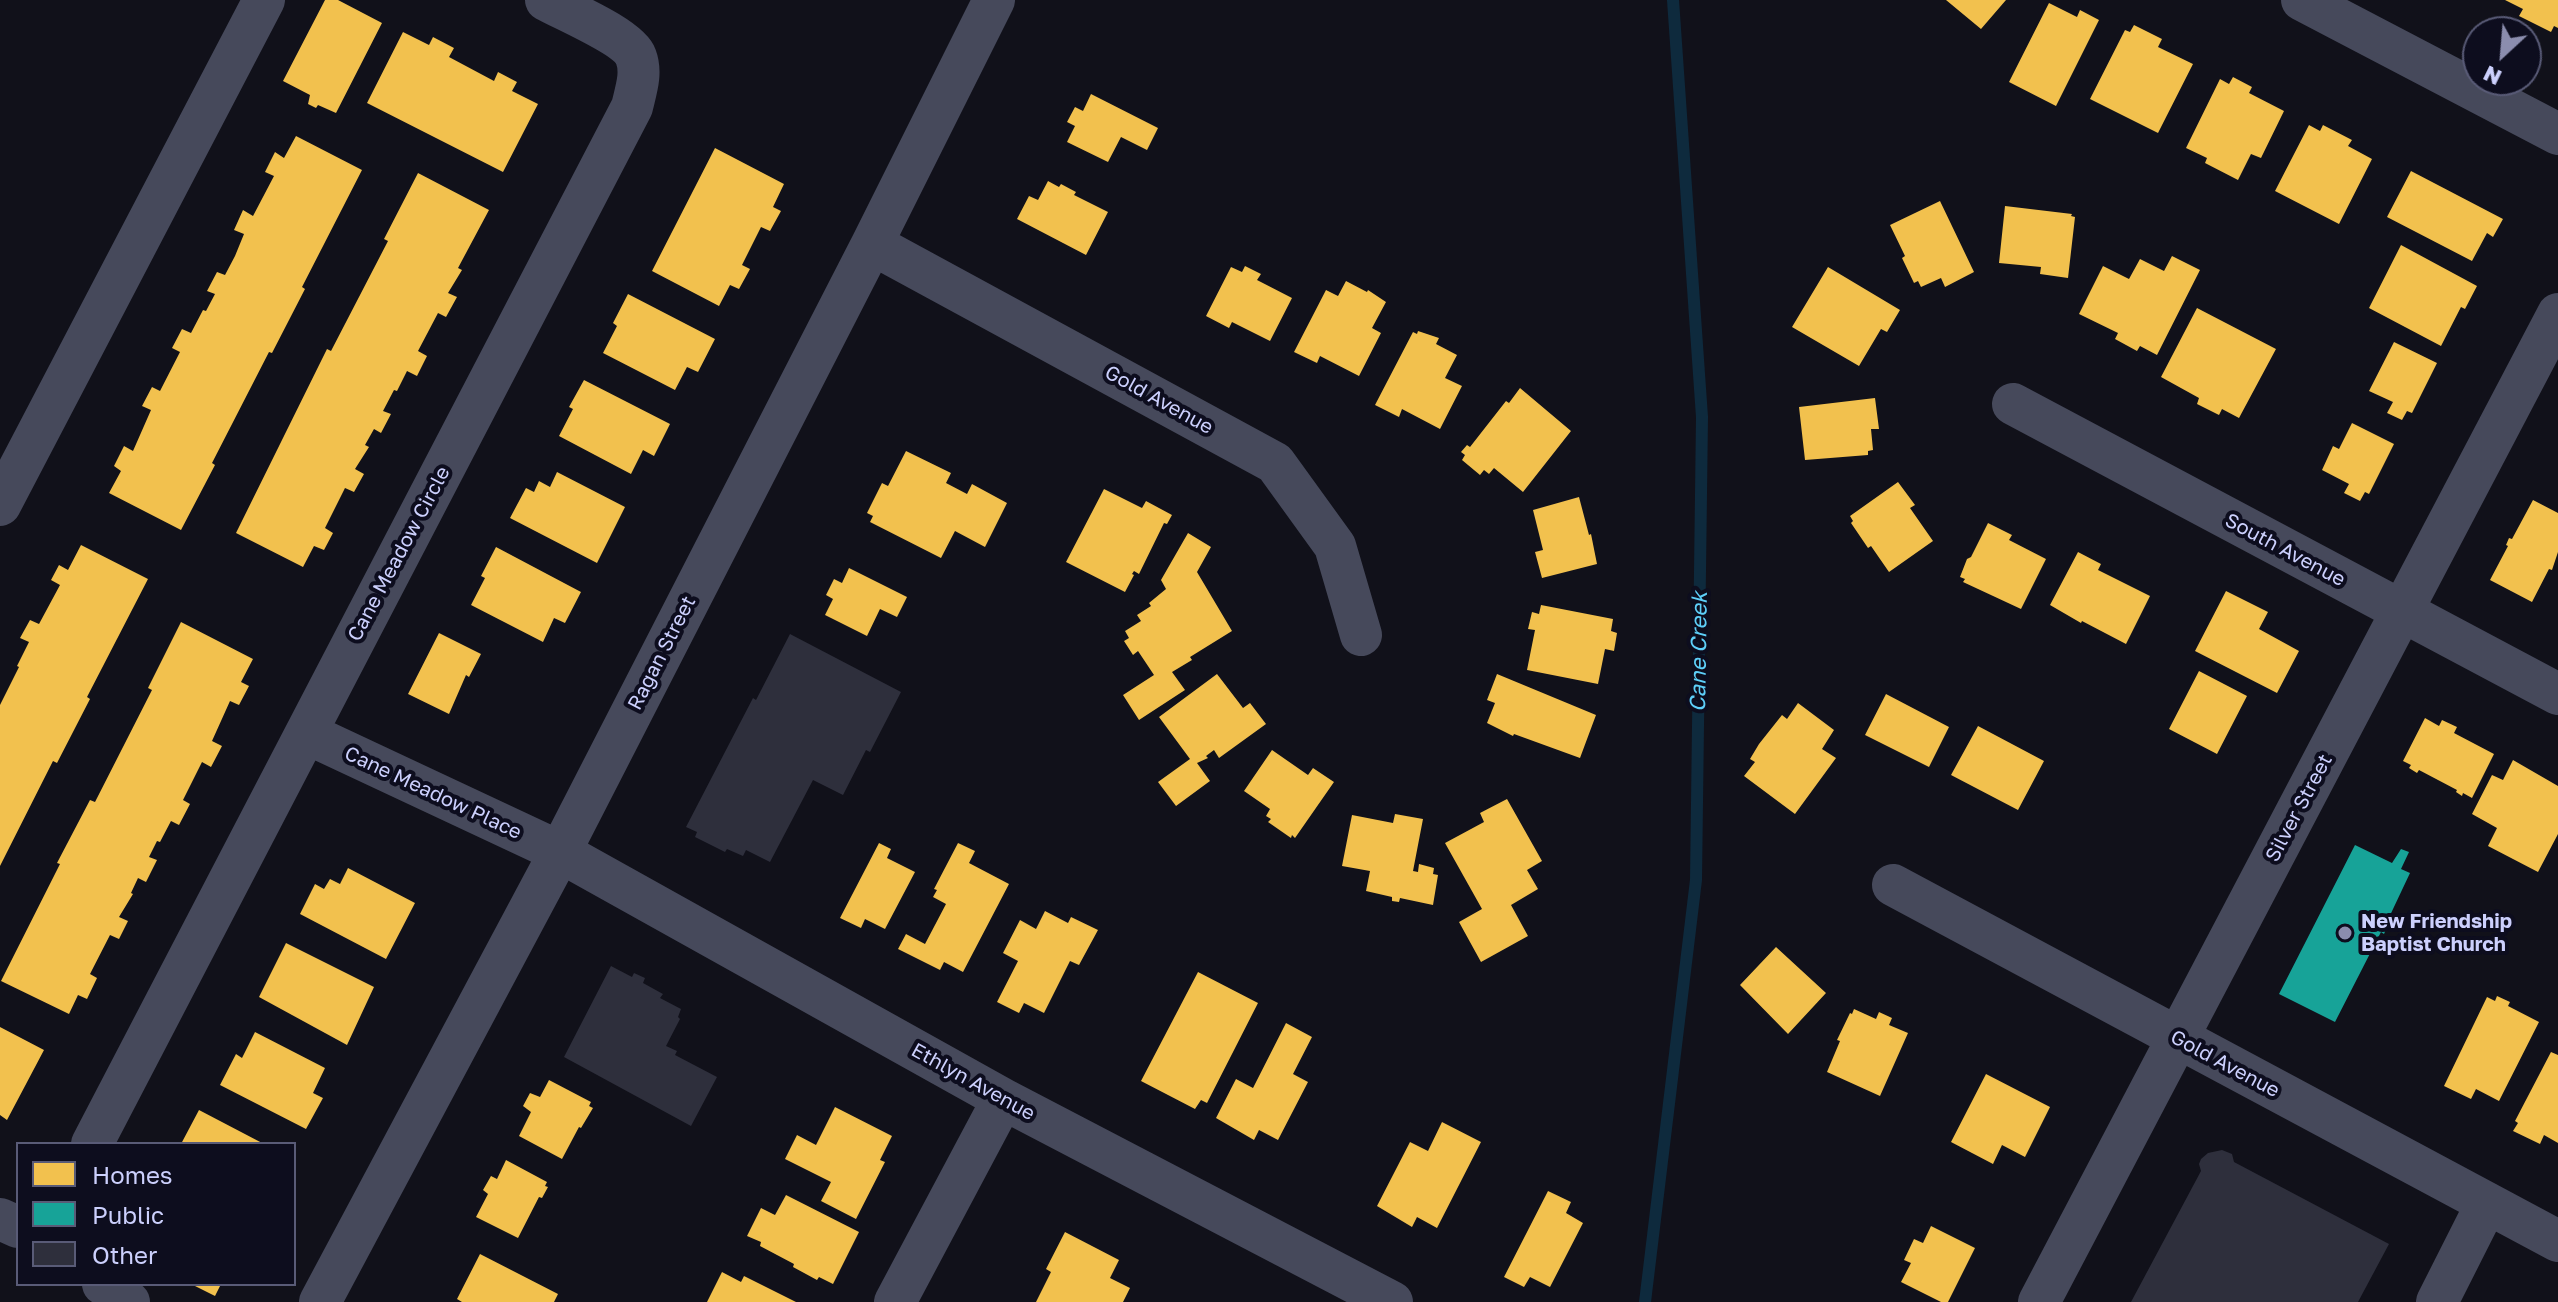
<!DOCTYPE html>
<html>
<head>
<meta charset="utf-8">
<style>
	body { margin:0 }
	#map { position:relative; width:2558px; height:1302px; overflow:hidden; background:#11111a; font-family:"Golos Text",sans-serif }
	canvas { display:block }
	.legend { position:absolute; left:16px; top:1142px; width:280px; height:144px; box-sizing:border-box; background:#0d0d1e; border:2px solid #595b77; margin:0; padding:10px 14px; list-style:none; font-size:24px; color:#ccd0fd }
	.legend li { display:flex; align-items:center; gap:16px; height:40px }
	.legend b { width:40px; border:2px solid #595b77 }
	.north { position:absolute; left:2462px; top:16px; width:80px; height:80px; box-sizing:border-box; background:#0d0d1e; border:2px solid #595b77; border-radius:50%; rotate:206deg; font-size:22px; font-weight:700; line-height:32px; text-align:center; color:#ccd0fd }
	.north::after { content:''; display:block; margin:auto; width:28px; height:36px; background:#8b8dae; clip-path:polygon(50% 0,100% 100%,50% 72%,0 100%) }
</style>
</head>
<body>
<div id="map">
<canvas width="2558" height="1302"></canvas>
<ul class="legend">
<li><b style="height:22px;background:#f2c14e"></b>Homes</li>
<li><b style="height:22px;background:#17a398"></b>Public</li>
<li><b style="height:22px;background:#2e2f3c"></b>Other</li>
</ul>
<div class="north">N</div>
</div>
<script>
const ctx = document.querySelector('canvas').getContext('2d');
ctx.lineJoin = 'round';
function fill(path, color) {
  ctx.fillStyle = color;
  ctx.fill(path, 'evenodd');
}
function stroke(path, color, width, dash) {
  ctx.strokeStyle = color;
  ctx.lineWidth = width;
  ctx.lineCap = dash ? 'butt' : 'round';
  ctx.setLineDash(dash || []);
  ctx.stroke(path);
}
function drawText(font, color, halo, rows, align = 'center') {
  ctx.font = font + ' "Golos Text",sans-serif';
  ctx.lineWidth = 8;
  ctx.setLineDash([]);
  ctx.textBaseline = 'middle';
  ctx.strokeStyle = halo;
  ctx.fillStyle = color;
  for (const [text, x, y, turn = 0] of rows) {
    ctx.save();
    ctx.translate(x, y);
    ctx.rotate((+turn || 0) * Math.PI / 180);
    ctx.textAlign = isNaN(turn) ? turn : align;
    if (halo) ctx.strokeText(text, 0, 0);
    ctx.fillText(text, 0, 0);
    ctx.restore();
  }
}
const homes = new Path2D(`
	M 325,0 L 338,0 L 382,23 L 336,113 L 318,105 L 316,108 L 308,104 L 310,95 L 283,81 Z
	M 1946,0 L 2006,0 L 1981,29 Z
	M 2505,0 L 2558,0 L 2558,28 L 2554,26 L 2551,32 L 2519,16 L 2523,9 Z
	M 2049,3 L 2077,17 L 2080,10 L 2099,20 L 2056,106 L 2009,82 Z
	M 2134,25 L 2162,39 L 2158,47 L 2193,64 L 2158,133 L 2090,99 L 2125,30 L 2130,32 Z
	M 403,32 L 429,45 L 433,37 L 454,48 L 449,57 L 494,81 L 498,72 L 517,82 L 512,91 L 538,104 L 503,172 L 367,103 Z
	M 2233,77 L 2252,87 L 2249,93 L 2284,111 L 2261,158 L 2251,154 L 2238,180 L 2205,163 L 2207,158 L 2186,148 L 2220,79 L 2229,84 Z
	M 1091,94 L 1158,128 L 1147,150 L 1121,137 L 1108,162 L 1067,142 L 1075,126 L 1067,122 L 1075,107 L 1083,111 Z
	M 2309,125 L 2320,131 L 2323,125 L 2352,140 L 2348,146 L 2372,159 L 2339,224 L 2275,191 Z
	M 296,136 L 362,170 L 302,287 L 305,289 L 272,353 L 269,352 L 212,463 L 215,465 L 181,530 L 109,493 L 121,471 L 114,466 L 124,446 L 133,451 L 151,410 L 142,406 L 152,387 L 160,391 L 180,352 L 172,348 L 182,329 L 191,333 L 203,310 L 206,311 L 215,294 L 207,291 L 217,272 L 225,275 L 235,256 L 244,234 L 234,230 L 243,210 L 253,216 L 274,176 L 265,172 L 275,152 L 284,158 Z
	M 715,148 L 784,184 L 773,207 L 781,211 L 770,231 L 761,227 L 742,265 L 750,269 L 739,289 L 730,285 L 719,306 L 652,271 Z
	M 2411,171 L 2503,219 L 2493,237 L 2487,233 L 2472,261 L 2387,217 Z
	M 418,173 L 489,210 L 458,268 L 462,270 L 448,293 L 457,297 L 446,317 L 438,313 L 418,351 L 427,356 L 417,376 L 407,371 L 397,391 L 394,390 L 383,411 L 391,414 L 381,433 L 374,429 L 365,445 L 369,447 L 355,469 L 364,474 L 354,492 L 345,488 L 325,528 L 333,533 L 324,550 L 314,546 L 303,567 L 236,533 L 327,349 L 331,351 L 388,241 L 384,239 Z
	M 1048,181 L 1059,187 L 1061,184 L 1076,192 L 1074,195 L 1108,212 L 1086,255 L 1017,219 L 1029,196 L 1038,200 Z
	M 1940,201 L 1974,272 L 1945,287 L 1941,278 L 1921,287 L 1918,281 L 1914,283 L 1902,258 L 1905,256 L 1890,225 Z
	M 2005,206 L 2072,214 L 2071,216 L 2075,217 L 2068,278 L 2040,274 L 2041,267 L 1999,263 Z
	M 2401,245 L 2477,286 L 2465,309 L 2461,307 L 2441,346 L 2369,308 Z
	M 2172,256 L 2200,270 L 2157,355 L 2140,346 L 2137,351 L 2115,339 L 2118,333 L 2079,314 L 2103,266 L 2129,279 L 2140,259 L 2164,271 Z
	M 1245,266 L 1261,274 L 1257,280 L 1292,298 L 1270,341 L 1232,322 L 1229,328 L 1206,316 L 1231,267 L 1242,272 Z
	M 1828,267 L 1900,310 L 1887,332 L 1881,329 L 1859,366 L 1792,327 Z
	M 1346,281 L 1367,292 L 1368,290 L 1386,302 L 1372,328 L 1381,333 L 1359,376 L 1320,356 L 1317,363 L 1294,352 L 1326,290 L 1338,296 Z
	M 628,294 L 715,339 L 698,372 L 687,367 L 675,390 L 603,353 L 617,326 L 613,323 Z
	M 2197,308 L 2276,349 L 2239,418 L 2222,409 L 2219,415 L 2197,404 L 2199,398 L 2161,377 Z
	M 1418,331 L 1439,338 L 1436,344 L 1457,355 L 1445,378 L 1462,386 L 1440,429 L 1402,409 L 1399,417 L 1375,405 L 1413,332 L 1417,334 Z
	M 2394,342 L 2437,363 L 2412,413 L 2407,411 L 2402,420 L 2387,413 L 2393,402 L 2369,391 Z
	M 584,380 L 670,424 L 654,456 L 643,450 L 631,474 L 559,436 L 573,409 L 569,407 Z
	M 1520,388 L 1571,431 L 1523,492 L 1494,468 L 1489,474 L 1484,470 L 1480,475 L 1462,460 L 1465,455 L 1461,452 L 1467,445 L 1470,447 L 1506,401 L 1509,403 Z
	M 1875,398 L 1879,429 L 1871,429 L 1873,450 L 1868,451 L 1868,455 L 1805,460 L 1799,407 Z
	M 2352,423 L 2394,444 L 2369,494 L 2365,492 L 2360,501 L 2344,493 L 2349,484 L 2322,470 L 2333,446 L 2339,449 Z
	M 906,451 L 951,473 L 946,483 L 967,494 L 972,484 L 1007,503 L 985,547 L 955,531 L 941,558 L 870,522 L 873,516 L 867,513 L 882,483 L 888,486 Z
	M 557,472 L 625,507 L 597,563 L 510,518 L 526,488 L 534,492 L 539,481 L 550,487 Z
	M 1898,482 L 1915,505 L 1910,508 L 1933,541 L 1889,572 L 1871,546 L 1868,548 L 1851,523 L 1853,521 L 1850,516 Z
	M 1104,489 L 1142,508 L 1146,501 L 1172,515 L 1167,524 L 1164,523 L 1139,574 L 1134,571 L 1132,574 L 1134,575 L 1125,592 L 1066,562 Z
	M 1579,497 L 1589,535 L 1591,534 L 1597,564 L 1542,578 L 1535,552 L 1543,550 L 1533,510 Z
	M 2533,500 L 2558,513 L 2558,552 L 2552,570 L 2549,569 L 2532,602 L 2490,580 L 2508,546 L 2506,545 L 2509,538 L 2512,539 Z
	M 1988,523 L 2012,535 L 2009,540 L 2046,559 L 2021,609 L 1963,582 L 1965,579 L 1960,577 L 1967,559 L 1971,557 Z
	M 1188,533 L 1211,547 L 1197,572 L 1232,631 L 1190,657 L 1192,660 L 1172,672 L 1185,690 L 1139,720 L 1123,695 L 1154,675 L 1138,651 L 1133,655 L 1124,641 L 1129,638 L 1125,631 L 1141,621 L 1137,615 L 1151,606 L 1149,603 L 1166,589 L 1161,580 Z
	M 81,545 L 148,579 L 87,697 L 90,699 L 57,763 L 53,761 L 0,866 L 0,705 L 19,667 L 17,666 L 29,642 L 20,638 L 30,620 L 39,624 L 60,585 L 51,580 L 59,565 L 68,570 Z
	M 496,547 L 581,592 L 565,623 L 554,618 L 543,642 L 471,605 L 485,578 L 481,576 Z
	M 2078,552 L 2101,564 L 2098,570 L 2150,596 L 2126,644 L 2082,621 L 2081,623 L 2050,605 Z
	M 849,568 L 907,597 L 897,617 L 880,609 L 867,636 L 825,615 L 833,599 L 826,595 L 834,579 L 842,583 Z
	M 2226,591 L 2268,612 L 2259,629 L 2299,651 L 2277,693 L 2195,651 Z
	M 1541,605 L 1613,619 L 1611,631 L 1617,633 L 1614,651 L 1605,649 L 1598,684 L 1527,670 L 1535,630 L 1528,629 L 1532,612 L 1539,614 Z
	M 181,622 L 253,659 L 241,682 L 249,686 L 239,705 L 230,701 L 212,741 L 222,746 L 211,767 L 202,762 L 183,800 L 190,804 L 179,825 L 171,821 L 160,842 L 157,841 L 149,857 L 157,860 L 146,882 L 138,878 L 131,893 L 133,894 L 119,917 L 128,921 L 119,939 L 110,935 L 90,974 L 97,978 L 87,999 L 78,995 L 69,1014 L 1,981 L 60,864 L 57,863 L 90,800 L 95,802 L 152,690 L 148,688 Z
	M 439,633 L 481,654 L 469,677 L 466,675 L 449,714 L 408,694 Z
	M 2199,671 L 2247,696 L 2217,754 L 2169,729 Z
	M 1217,674 L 1243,708 L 1250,703 L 1266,724 L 1219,758 L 1214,750 L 1206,756 L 1208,758 L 1197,763 L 1210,781 L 1176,806 L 1158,782 L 1190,759 L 1159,717 Z
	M 1497,674 L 1596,715 L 1580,758 L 1514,734 L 1513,736 L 1487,723 L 1495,703 L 1487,700 Z
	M 1886,694 L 1949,727 L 1929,767 L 1865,735 Z
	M 1798,703 L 1834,730 L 1822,749 L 1836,758 L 1795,814 L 1744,776 L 1755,762 L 1750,759 L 1759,744 L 1782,715 L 1787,719 Z
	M 2425,718 L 2439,726 L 2442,720 L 2457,727 L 2454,733 L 2494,754 L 2472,798 L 2463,793 L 2462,796 L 2456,792 L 2457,790 L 2419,770 L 2417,773 L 2409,768 L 2411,765 L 2403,761 Z
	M 1978,726 L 2044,761 L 2018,810 L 1951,775 Z
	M 1272,750 L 1308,775 L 1313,768 L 1334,782 L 1295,838 L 1292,835 L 1291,838 L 1268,822 L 1271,819 L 1266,816 L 1270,809 L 1244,791 Z
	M 2513,760 L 2558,786 L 2558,834 L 2538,872 L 2488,846 L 2497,828 L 2472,814 L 2492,775 L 2503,780 Z
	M 1507,799 L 1542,861 L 1527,870 L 1538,889 L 1511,905 L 1528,936 L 1481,962 L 1459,922 L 1482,909 L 1445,843 L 1484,822 L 1480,813 Z
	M 1395,814 L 1423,819 L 1413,871 L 1418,872 L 1419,864 L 1434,868 L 1433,874 L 1438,875 L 1433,905 L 1400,898 L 1399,902 L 1392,901 L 1392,897 L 1366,891 L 1370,871 L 1342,866 L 1352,815 L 1393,823 Z
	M 879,843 L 891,849 L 887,858 L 915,872 L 885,929 L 865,919 L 861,928 L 840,918 Z
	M 958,843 L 975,851 L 969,863 L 1009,884 L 963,972 L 944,962 L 940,970 L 898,949 L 906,934 L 925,944 L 946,904 L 933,897 L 937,890 L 934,889 Z
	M 348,868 L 415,903 L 386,959 L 300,914 L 315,884 L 324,889 L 330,879 L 340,884 Z
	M 1045,911 L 1068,923 L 1071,917 L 1098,930 L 1079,965 L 1070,961 L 1044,1013 L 1024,1003 L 1019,1013 L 997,1002 L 1018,961 L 1003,953 L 1020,920 L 1036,929 Z
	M 286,943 L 374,987 L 347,1045 L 259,997 Z
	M 1776,947 L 1826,993 L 1788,1034 L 1740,985 Z
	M 1198,972 L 1258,1003 L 1207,1103 L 1201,1100 L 1195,1109 L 1141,1081 Z
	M 2497,996 L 2510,1002 L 2508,1006 L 2539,1022 L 2499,1101 L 2476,1089 L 2471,1099 L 2444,1086 L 2487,997 L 2495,1001 Z
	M 1854,1009 L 1876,1019 L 1879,1012 L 1892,1018 L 1889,1025 L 1908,1033 L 1880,1096 L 1827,1072 L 1840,1041 L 1837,1040 L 1850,1013 L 1852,1014 Z
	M 1286,1023 L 1312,1037 L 1293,1074 L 1308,1082 L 1278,1140 L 1259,1130 L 1254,1140 L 1216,1118 L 1236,1079 L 1253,1088 Z
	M 0,1027 L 44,1050 L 7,1120 L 0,1115 Z
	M 255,1032 L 325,1068 L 313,1093 L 323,1098 L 306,1129 L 220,1085 L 236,1054 L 242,1058 Z
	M 2551,1052 L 2558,1055 L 2558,1143 L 2544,1135 L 2540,1144 L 2513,1131 L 2518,1123 L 2515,1121 Z
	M 1986,1074 L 2050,1107 L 2025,1157 L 2002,1145 L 1993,1164 L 1951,1142 Z
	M 549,1080 L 591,1102 L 589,1106 L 593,1108 L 581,1128 L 579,1127 L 562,1159 L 519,1136 L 531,1112 L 523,1106 L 530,1093 L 540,1097 Z
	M 835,1107 L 892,1136 L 880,1160 L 885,1162 L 856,1219 L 821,1201 L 831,1182 L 785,1159 L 797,1135 L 816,1145 Z
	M 199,1110 L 264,1144 L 181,1144 Z
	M 1442,1122 L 1481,1142 L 1437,1228 L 1417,1217 L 1412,1227 L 1377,1206 L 1410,1142 L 1428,1151 Z
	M 506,1160 L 547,1182 L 545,1186 L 548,1187 L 542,1198 L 539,1197 L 518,1238 L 476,1217 L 488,1194 L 483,1190 L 491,1176 L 497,1179 Z
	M 1548,1191 L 1571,1202 L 1566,1213 L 1583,1223 L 1550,1287 L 1530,1277 L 1524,1287 L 1504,1277 Z
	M 786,1195 L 859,1232 L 833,1284 L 819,1277 L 817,1280 L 793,1267 L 794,1264 L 760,1246 L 761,1242 L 747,1236 L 761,1208 L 775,1215 Z
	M 1931,1226 L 1975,1248 L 1948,1302 L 1941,1302 L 1901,1282 L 1911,1263 L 1904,1260 L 1914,1239 L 1923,1243 Z
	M 1065,1232 L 1119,1260 L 1110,1278 L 1130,1288 L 1123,1302 L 1036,1302 L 1051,1272 L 1046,1269 Z
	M 480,1254 L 558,1294 L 554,1302 L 462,1302 L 457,1299 Z
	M 722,1272 L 741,1282 L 744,1276 L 796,1302 L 707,1302 Z
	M 191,1284 L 221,1284 L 215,1296 Z`);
const public = new Path2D(`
	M 2355,845 L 2392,863 L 2401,849 L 2409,852 L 2401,869 L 2410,873 L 2385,926 L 2387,927 L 2384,934 L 2381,932 L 2335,1022 L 2279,994 Z`);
const stream = new Path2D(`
	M 1645,1302 L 1696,880 L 1702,417 L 1673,0`);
const building = new Path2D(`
	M 790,634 L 901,692 L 870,752 L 866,750 L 843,795 L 813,780 L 770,862 L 746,850 L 743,856 L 727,849 L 725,852 L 695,837 L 697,832 L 686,827 L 753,698 L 756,700 Z
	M 611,966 L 632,977 L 634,973 L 645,978 L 643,983 L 663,994 L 660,998 L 681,1009 L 678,1017 L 680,1019 L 666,1046 L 677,1051 L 675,1055 L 717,1077 L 691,1126 L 564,1057 Z
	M 2222,1150 L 2232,1154 L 2234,1162 L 2389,1244 L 2358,1302 L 2131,1302 L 2201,1171 L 2199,1164 L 2201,1159 L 2208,1153 Z`);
const minor = new Path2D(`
	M 2302,0 L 2558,134
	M 872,244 L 1275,463 L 1335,546 L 1361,635
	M 2013,404 L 2558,694
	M 0,505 L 264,0
	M 306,733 L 560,852 L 1003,1099 L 1392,1302
	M 1893,885 L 2558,1241
	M 92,1144 L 632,107 C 636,90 642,73 636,57 C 629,37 566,11 546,0
	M 0,1219 L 18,1227
	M 103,1284 L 129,1302
	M 320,1302 L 560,852 L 872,244 L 994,0
	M 895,1302 L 1003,1099
	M 2039,1302 L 2558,314
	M 2437,1302 L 2487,1203`);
const markers = [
	[2345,933,8,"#8b8dae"]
];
const streetNames = [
	["Gold Avenue",1159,400,29],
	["South Avenue",2285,550,28],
	["Cane Meadow Circle",399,554,-62],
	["Ragan Street",662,653,-63],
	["Cane Meadow Place",433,793,25],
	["Silver Street",2299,808,-62],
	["Gold Avenue",2225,1064,28],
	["Ethlyn Avenue",973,1082,29]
];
const poiNames = [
	["New Friendship",2361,922],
	["Baptist Church",2361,945]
];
const waterNames = [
	["Cane Creek",1699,652,-89]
];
fill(homes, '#f2c14e');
fill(public, '#17a398');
stroke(stream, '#0e2a3d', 12);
fill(building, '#2e2f3c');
stroke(minor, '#46495b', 42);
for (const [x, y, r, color] of markers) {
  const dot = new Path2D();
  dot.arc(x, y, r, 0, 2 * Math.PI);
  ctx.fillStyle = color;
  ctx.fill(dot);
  stroke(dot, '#0d0d1e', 3);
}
drawText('20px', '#ccd0fd', '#0d0d1e', streetNames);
drawText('bold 20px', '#ccd0fd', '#0d0d1e', poiNames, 'left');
drawText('italic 22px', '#5ecff9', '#0d0d1e', waterNames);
</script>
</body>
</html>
